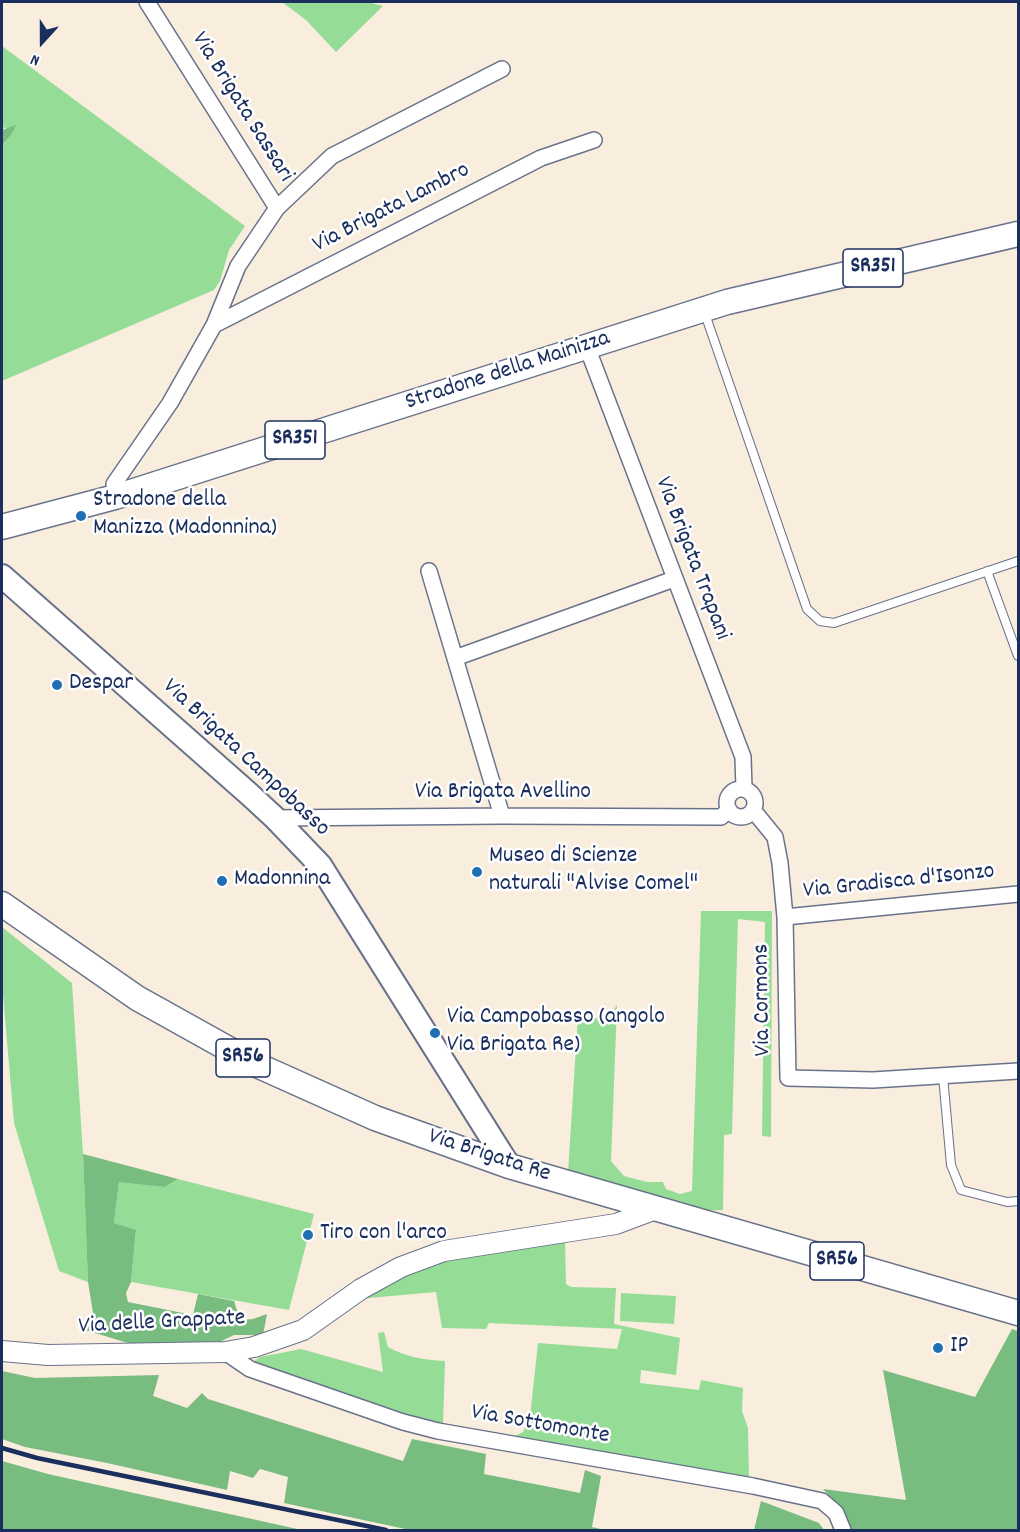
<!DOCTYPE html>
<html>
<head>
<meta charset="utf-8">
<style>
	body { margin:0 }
	#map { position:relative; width:1020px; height:1532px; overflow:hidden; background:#f9edde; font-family:Dekko,sans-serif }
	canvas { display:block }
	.frame { position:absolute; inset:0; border:3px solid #1b2f5e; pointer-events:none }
	.north { position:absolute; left:12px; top:12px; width:60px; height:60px; -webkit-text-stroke:4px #fff; paint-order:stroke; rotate:201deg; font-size:16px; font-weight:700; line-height:24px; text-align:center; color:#1b2f5e }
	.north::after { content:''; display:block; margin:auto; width:21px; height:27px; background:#1b2f5e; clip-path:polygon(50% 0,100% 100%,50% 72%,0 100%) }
</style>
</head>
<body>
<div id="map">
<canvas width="1020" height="1532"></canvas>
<div class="frame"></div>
<div class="north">N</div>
</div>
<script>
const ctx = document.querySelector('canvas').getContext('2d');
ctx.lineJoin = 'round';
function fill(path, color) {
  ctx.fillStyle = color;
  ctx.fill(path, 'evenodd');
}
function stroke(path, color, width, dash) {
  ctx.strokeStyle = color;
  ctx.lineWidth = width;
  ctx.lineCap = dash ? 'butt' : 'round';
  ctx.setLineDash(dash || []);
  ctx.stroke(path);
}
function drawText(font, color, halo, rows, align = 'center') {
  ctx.font = font + ' Dekko,sans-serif';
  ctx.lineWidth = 5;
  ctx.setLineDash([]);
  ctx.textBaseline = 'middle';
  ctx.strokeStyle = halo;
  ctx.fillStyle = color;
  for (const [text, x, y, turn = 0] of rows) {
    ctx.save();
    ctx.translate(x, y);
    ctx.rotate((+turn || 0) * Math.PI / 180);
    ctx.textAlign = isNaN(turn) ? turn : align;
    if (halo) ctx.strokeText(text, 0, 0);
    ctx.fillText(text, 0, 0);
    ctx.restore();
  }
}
const green = new Path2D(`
	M 282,2 L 368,2 L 383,6 L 336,52 L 306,20 Z
	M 2,46 L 245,226 L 229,250 L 220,281 L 214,290 L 2,381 L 2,145 L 11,135 L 5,127 L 2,130 Z
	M 701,911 L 772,911 L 771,1137 L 762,1136 L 765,922 L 738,919 L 732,1134 L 724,1135 L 723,1210 L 697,1211 L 568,1173 L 578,1015 L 607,1020 L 617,1005 L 611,1161 L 624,1176 L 647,1182 L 663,1182 L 666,1189 L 680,1194 L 692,1191 Z
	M 2,927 L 72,983 L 83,1154 L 88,1282 L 59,1271 L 14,1123 L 2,983 Z
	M 178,1179 L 314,1214 L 289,1310 L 131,1282 L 136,1231 L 114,1223 L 119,1181 L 165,1187 Z
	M 565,1240 L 566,1284 L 571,1287 L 616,1288 L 614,1324 L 680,1338 L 676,1375 L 641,1370 L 640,1383 L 699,1390 L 701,1380 L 743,1388 L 742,1411 L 748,1428 L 749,1478 L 515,1436 L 523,1432 L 530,1417 L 538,1343 L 617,1349 L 622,1329 L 489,1323 L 486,1329 L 442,1328 L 436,1292 L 358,1299 L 402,1274 L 451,1257 Z
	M 621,1293 L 676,1296 L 674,1324 L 620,1321 Z
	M 384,1332 L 388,1347 C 406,1357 424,1360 445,1361 L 443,1426 L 394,1411 L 253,1362 L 260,1357 L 301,1349 L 383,1372 L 378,1333 Z`);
const forest = new Path2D(`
	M 16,125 L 11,135 L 2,145 L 2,130 Z
	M 83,1154 L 178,1179 L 165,1187 L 119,1182 L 114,1223 L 136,1230 L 131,1282 L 126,1293 L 128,1302 L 193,1315 L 198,1294 L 234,1301 L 240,1320 L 253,1319 L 267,1314 L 263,1335 L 234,1335 L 209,1347 L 138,1346 L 85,1330 L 84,1320 L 94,1319 L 88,1282 Z
	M 1012,1329 L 1018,1331 L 1018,1530 L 852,1530 L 844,1512 L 823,1489 L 906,1500 L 883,1370 L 975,1397 Z
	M 2,1371 L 35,1378 L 159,1375 L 153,1396 L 187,1408 L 202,1393 L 208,1399 L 403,1461 L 412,1439 L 486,1454 L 484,1474 L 580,1493 L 585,1470 L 601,1476 L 592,1527 L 605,1530 L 410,1530 L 284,1503 L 288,1477 L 260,1469 L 253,1478 L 230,1471 L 227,1490 L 107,1463 L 25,1447 L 2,1439 Z
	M 2,1461 L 48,1474 L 302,1530 L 2,1530 Z
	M 761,1501 L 819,1523 L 824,1530 L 754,1530 Z`);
const service = new Path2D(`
	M 704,311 L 807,609 L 820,621 L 834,623 L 1018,561
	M 987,571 L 1018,656
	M 943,1076 L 951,1165 L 961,1190 L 1007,1202 L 1018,1201`);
const minor = new Path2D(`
	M 147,2 L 277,208
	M 214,325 L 541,158 L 594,140
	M 587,347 L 743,757 L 744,789
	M 115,497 L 114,484 L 170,403 L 214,325 L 238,266 L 277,208 L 332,156 L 502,69
	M 429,571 L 502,816
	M 455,658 L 674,579
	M727 803a14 14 0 1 1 28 0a14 14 0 1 1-28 0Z
	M 753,810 L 775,837 L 780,863 L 785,917 L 788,1078 L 873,1080 L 1018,1071
	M 275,818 L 502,816 L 721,817 L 729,810
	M 785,917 L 1018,894
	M 225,1352 L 250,1369 L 403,1422 L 438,1431 L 753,1486 L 822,1501 L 836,1513 L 843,1530`);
const tertiary = new Path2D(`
	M 2,1351 L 48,1355 L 225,1352 L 254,1347 L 303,1330 L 361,1289 L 401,1267 L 444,1251 L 616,1224 L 656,1209`);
const secondary = new Path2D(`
	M 2,576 L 249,794 L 275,818 L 320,865 L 509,1166`);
const primary = new Path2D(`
	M 2,527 L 115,497 L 727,302 L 1018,234
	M 2,904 L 137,998 L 259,1066 L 375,1118 L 509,1166 L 1018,1313`);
const rail = new Path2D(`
	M 2,1448 L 37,1458 L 386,1530`);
const markers = [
	[81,516,6,"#1f6fb2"],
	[57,685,6,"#1f6fb2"],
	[477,872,6,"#1f6fb2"],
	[222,881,6,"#1f6fb2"],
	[435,1033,6,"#1f6fb2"],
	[308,1235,6,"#1f6fb2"],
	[938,1348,6,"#1f6fb2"]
];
const shields = [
	[873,268,60],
	[295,440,60],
	[243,1058,54],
	[837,1261,54]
];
const shieldNames = [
	["SR351",873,268],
	["SR351",295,440],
	["SR56",243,1058],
	["SR56",837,1261]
];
const streetNames = [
	["Via Brigata Sassari",241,108,58],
	["Via Brigata Lambro",392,209,-27],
	["Stradone della Mainizza",508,372,-18],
	["Via Brigata Trapani",691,559,69],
	["Via Brigata Campobasso",245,759,43],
	["Via Brigata Avellino",503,794],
	["Via Gradisca d'Isonzo",899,883,-6],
	["Via Cormons",764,1000,-91],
	["Via Brigata Re",489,1157,18],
	["Via delle Grappate",162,1324,-3],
	["Via Sottomonte",540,1426,10]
];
const poiNames = [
	["Stradone della",93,502],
	["Manizza (Madonnina)",93,530],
	["Despar",69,685],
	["Museo di Scienze",489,858],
	["naturali \"Alvise Comel\"",489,886],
	["Madonnina",234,881],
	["Via Campobasso (angolo",447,1019],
	["Via Brigata Re)",447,1047],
	["Tiro con l'arco",320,1235],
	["IP",950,1348]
];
fill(green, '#95dd97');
fill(forest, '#78bc80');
stroke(service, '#69728b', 10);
stroke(minor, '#69728b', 18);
stroke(tertiary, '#69728b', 22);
stroke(secondary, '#69728b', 26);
stroke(primary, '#69728b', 27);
stroke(service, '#fff', 8);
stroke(minor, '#fff', 15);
stroke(tertiary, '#fff', 20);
stroke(secondary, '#fff', 22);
stroke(primary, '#fff', 24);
stroke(rail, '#1b2f5e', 4.5);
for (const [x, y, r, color] of markers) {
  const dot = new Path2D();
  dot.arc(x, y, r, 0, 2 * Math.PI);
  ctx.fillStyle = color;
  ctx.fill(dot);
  stroke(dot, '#fff', 2);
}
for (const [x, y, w] of shields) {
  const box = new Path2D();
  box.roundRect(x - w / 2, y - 19, w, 38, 4.5);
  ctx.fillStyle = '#fff';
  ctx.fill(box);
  stroke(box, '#1b2f5e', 1.5);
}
drawText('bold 22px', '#1b2f5e', null, shieldNames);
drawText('24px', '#1b2f5e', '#fff', streetNames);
drawText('24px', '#1b2f5e', '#fff', poiNames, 'left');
</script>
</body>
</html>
